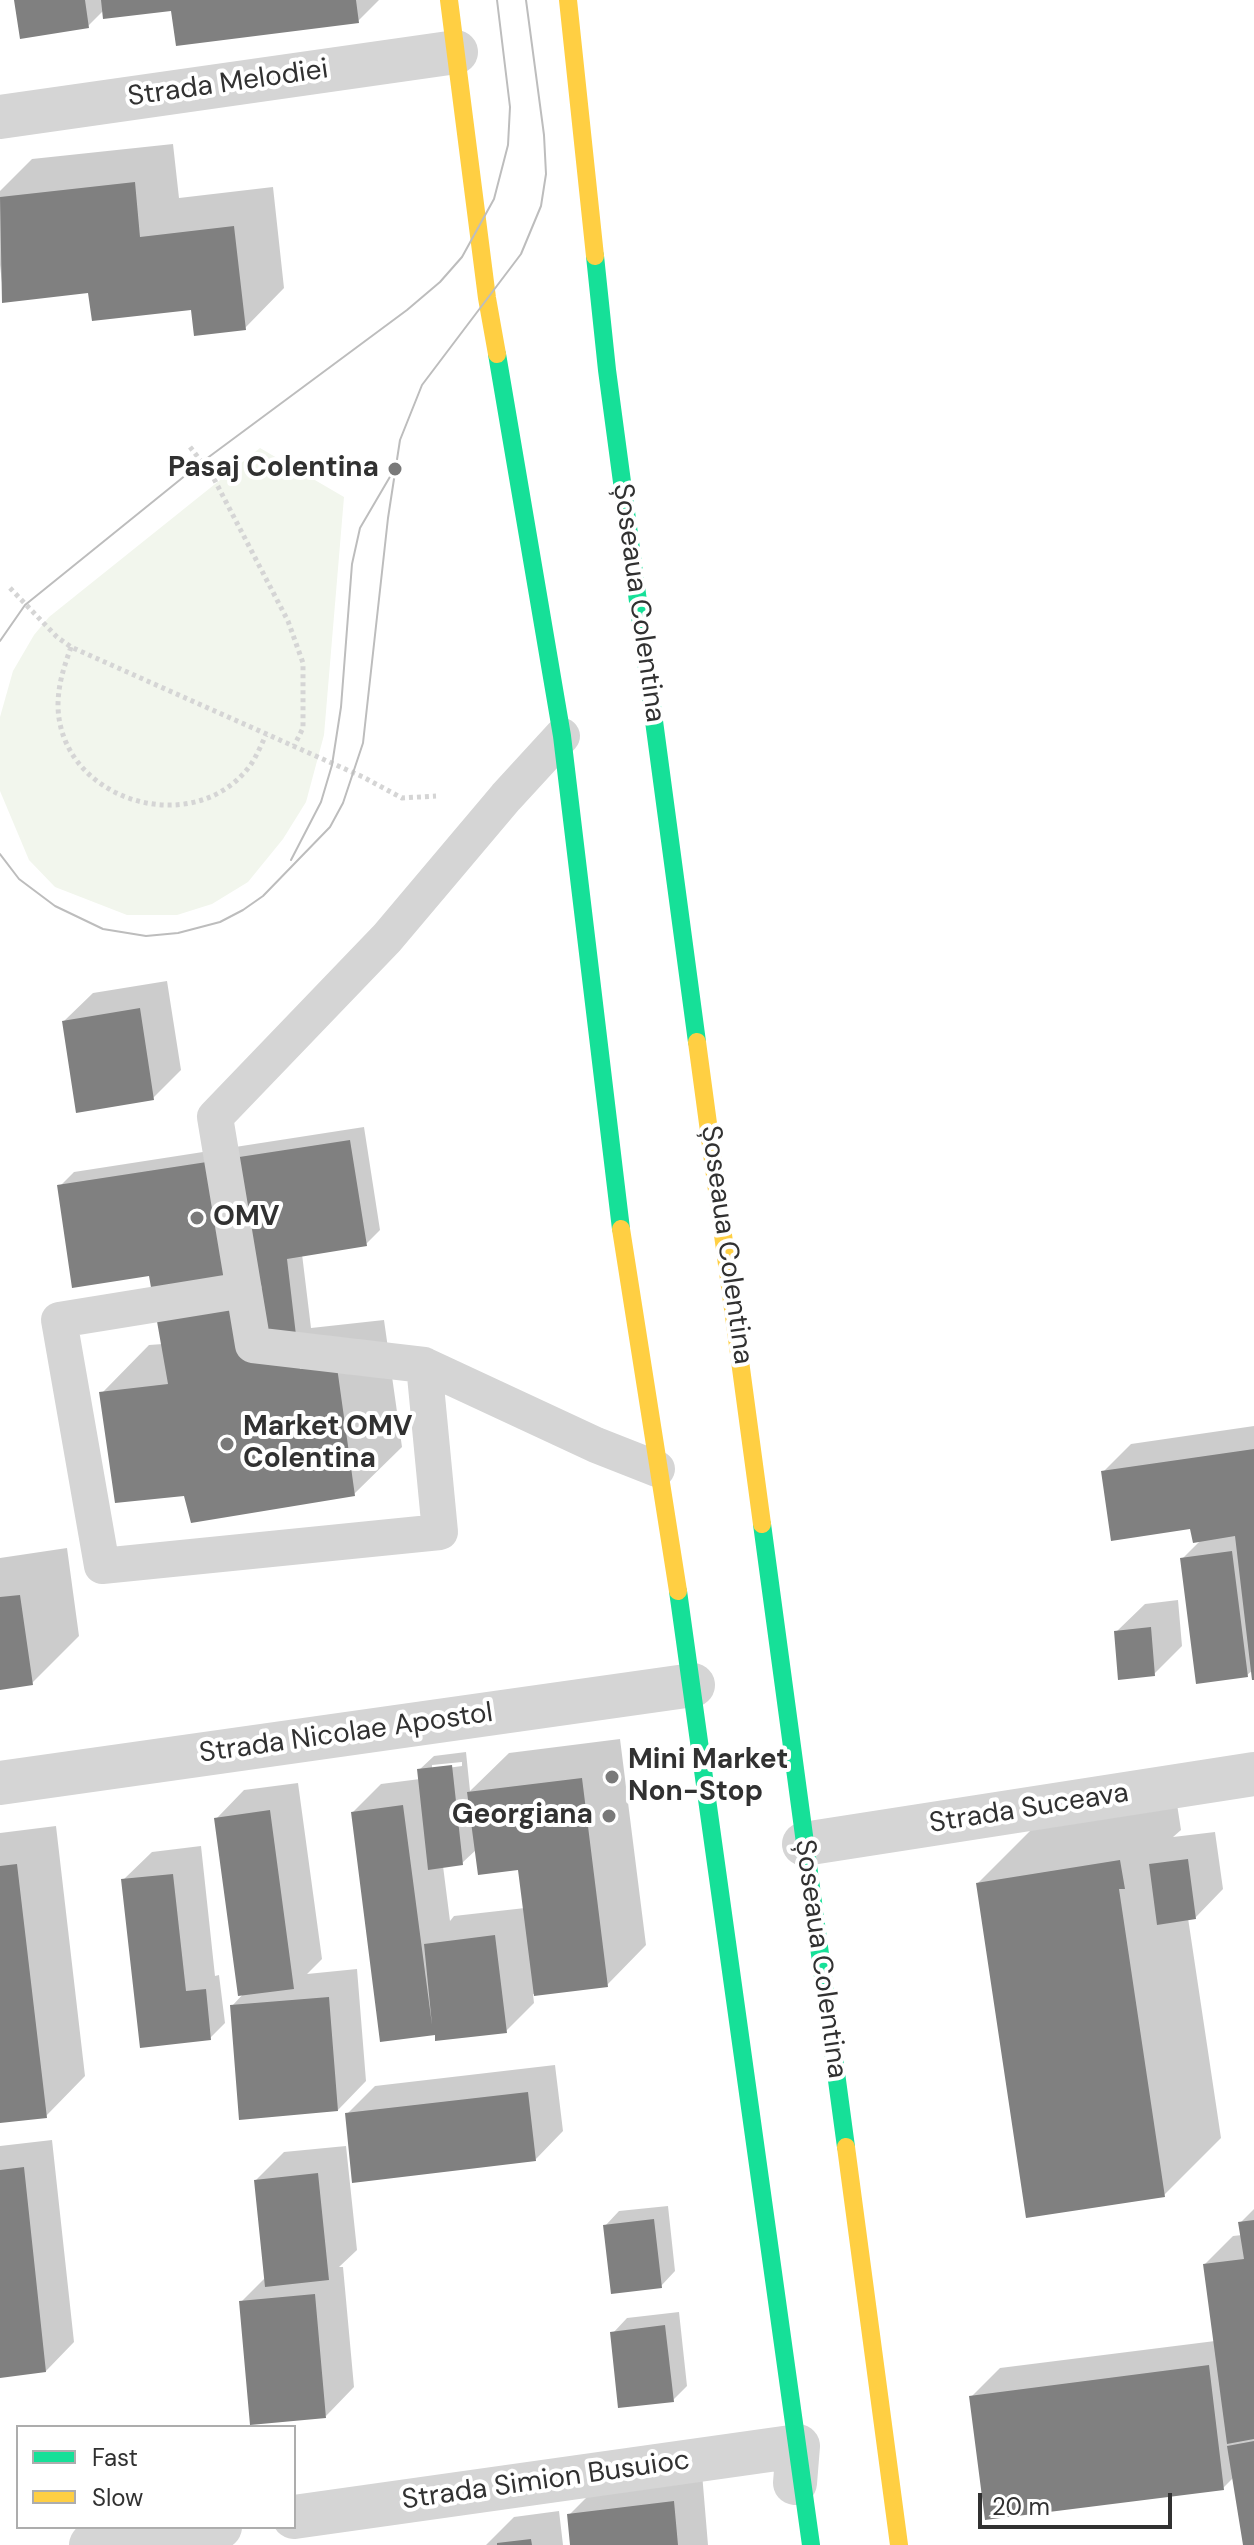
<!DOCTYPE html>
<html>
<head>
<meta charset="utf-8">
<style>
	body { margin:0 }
	#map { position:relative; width:1254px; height:2545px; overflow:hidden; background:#fff; font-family:"DM Sans",sans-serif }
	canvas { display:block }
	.legend { position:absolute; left:16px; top:2425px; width:280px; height:104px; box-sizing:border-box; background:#fff; border:2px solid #adadad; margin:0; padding:10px 14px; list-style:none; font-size:24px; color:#313131 }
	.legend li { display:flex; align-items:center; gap:16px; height:40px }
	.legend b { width:40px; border:2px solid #adadad }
	.scale { position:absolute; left:978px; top:2493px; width:194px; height:36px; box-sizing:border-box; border:4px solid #313131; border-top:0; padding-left:10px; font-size:24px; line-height:28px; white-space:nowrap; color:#313131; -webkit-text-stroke:6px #fff; paint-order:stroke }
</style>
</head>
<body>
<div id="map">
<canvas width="1254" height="2545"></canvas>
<ul class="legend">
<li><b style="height:10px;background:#16e098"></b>Fast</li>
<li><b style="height:10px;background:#ffcf43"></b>Slow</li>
</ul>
<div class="scale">20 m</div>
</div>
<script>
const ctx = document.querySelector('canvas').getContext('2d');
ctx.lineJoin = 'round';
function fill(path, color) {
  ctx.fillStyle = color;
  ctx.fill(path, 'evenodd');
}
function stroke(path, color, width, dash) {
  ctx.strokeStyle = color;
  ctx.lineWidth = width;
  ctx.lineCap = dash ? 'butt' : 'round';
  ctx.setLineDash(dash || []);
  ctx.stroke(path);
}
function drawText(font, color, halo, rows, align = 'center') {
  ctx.font = font + ' "DM Sans",sans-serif';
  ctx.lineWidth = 8;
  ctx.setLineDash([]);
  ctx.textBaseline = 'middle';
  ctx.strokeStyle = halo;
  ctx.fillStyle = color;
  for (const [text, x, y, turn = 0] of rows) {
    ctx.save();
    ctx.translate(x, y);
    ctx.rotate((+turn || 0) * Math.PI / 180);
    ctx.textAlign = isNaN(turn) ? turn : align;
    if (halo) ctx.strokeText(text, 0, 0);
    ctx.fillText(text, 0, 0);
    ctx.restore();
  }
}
const green = new Path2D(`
	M 260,448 L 344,497 L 324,735 L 306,802 L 283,839 L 248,882 L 212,904 L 177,915 L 127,915 L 55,887 L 29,860 L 0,791 L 0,717 L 13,671 L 34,635 L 49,617 Z`);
const shadow = new Path2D(`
	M 16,0 L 379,0 L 358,21 L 173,9 L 104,10 L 88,26 Z
	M 173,144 L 179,198 L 273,187 L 284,288 L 245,328 L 193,308 L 89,291 L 4,301 L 0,265 L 0,191 L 32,159 Z
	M 167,981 L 181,1070 L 153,1098 L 64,1021 L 93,993 Z
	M 364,1127 L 380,1230 L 366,1244 L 302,1254 L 311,1328 L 384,1320 L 402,1447 L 354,1494 L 186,1494 L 102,1393 L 149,1345 L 163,1344 L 151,1274 L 60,1186 L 74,1172 Z
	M 1254,1426 L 1254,1680 L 1253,1670 L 1247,1675 L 1182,1559 L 1201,1540 L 1192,1527 L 1103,1472 L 1131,1444 Z
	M 67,1548 L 79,1636 L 32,1683 L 0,1688 L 0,1558 Z
	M 1178,1600 L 1182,1646 L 1154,1674 L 1116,1632 L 1145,1604 Z
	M 620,1739 L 646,1945 L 607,1985 L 533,1994 L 534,2003 L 506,2031 L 436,2030 L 433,2033 L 353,1812 L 381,1784 L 420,1779 L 419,1770 L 434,1756 L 466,1752 L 470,1791 L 509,1753 ZM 462,1762 L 462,1766 L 432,1770 L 432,1765 ZM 477,1849 L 520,1868 L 525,1908 L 454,1916 L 450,1921 L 443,1866 L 462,1863 Z
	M 298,1783 L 322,1959 L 307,1974 L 357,1969 L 366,2081 L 338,2110 L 232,2006 L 244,1993 L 216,1819 L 244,1790 Z
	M 1177,1804 L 1181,1830 L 1173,1837 L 1215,1832 L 1223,1889 L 1195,1918 L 1188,1918 L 1221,2138 L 1164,2195 L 978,1883 L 1035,1826 Z
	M 56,1826 L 85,2076 L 46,2116 L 0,2121 L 0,1833 Z
	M 201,1846 L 215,1976 L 219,1975 L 225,2023 L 210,2038 L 123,1880 L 152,1852 Z
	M 555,2065 L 563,2131 L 535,2160 L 347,2114 L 375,2086 Z
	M 52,2140 L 74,2342 L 46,2371 L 0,2376 L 0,2146 Z
	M 346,2146 L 357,2250 L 339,2267 L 343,2267 L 354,2387 L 326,2416 L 241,2302 L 266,2277 L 256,2180 L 284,2152 Z
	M 668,2206 L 675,2271 L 661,2286 L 605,2226 L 619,2211 Z
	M 1254,2209 L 1254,2545 L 1245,2545 L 1234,2477 L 1223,2488 L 972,2396 L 1000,2368 L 1215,2341 L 1205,2264 L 1233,2236 L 1242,2235 L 1240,2223 Z
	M 679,2312 L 687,2386 L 673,2400 L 613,2333 L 627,2318 Z
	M 702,2473 L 708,2545 L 572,2545 L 569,2515 L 597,2487 Z
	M 559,2511 L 563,2545 L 486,2545 L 514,2517 Z`);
const building = new Path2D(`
	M 14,0 L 85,0 L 89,28 L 20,39 Z
	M 101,0 L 356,0 L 359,23 L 176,46 L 171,11 L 103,19 Z
	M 135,182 L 140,237 L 234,226 L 246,330 L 194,336 L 191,310 L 92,321 L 88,293 L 2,303 L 0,197 Z
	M 140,1008 L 154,1100 L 76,1113 L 62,1021 Z
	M 350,1140 L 367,1246 L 287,1259 L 300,1369 L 337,1367 L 355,1496 L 191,1523 L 184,1496 L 115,1503 L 99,1392 L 168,1384 L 149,1276 L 72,1288 L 57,1185 Z
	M 1254,1449 L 1254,1680 L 1252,1680 L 1235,1536 L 1193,1543 L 1190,1529 L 1111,1541 L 1101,1471 Z
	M 1232,1551 L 1248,1677 L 1196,1684 L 1180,1558 Z
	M 20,1595 L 33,1685 L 0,1690 L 0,1597 Z
	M 1151,1627 L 1155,1676 L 1118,1680 L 1114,1631 Z
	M 452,1765 L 463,1865 L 428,1870 L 417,1769 Z
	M 582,1778 L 608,1987 L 534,1996 L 518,1870 L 478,1875 L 467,1792 Z
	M 403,1805 L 432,2025 L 424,1944 L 495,1935 L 507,2033 L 435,2041 L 435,2035 L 380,2042 L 351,1812 Z
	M 270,1810 L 294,1989 L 238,1996 L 214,1818 Z
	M 1188,1859 L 1196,1919 L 1157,1925 L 1149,1864 Z
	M 1120,1860 L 1125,1889 L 1119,1889 L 1165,2197 L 1026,2218 L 976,1883 Z
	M 17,1864 L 47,2118 L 0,2123 L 0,1866 Z
	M 173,1874 L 186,1991 L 206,1989 L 211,2040 L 140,2048 L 121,1879 Z
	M 329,1997 L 338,2111 L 239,2120 L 230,2005 Z
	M 528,2092 L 536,2161 L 352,2183 L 345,2113 Z
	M 24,2167 L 46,2372 L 0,2378 L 0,2170 Z
	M 318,2173 L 329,2280 L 265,2287 L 254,2180 Z
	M 654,2219 L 662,2288 L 611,2294 L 603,2225 Z
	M 1254,2220 L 1254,2439 L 1227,2444 L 1203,2264 L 1244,2259 L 1238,2222 Z
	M 315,2294 L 326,2418 L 250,2425 L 239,2301 Z
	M 665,2325 L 674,2402 L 618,2408 L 610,2332 Z
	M 1209,2365 L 1224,2490 L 985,2520 L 969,2396 Z
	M 1254,2441 L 1254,2545 L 1243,2545 L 1227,2446 Z
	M 674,2501 L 678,2545 L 570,2545 L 567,2514 Z
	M 531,2539 L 532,2545 L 497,2545 L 497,2543 Z`);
const path = new Path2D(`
	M 190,447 L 212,475 L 288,621 L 303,663 L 303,728 L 294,746
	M 10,588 L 57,637 L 71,647 L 363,777 L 402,798 L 436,796
	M 71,647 C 64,667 58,684 58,706 C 60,800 192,841 249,767 C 256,758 261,745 266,735`);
const lane = new Path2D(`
	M 562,736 L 506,797 L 387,938 L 215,1117 L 253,1345 L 424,1365 L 596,1445 L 657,1469
	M 244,1290 L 59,1320 L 102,1566 L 440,1532 L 424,1365`);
const street = new Path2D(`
	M 0,117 L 456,52
	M 0,1783 L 693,1685
	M 804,1844 L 1254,1774
	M 294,2517 L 798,2446 L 795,2483
	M 91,2545 L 220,2527`);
const fast = new Path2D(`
	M 595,256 L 607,370 L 697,1042
	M 497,354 L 562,736 L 621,1229
	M 762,1524 L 846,2147
	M 678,1591 L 811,2545`);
const slow = new Path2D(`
	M 449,0 L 487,298 L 497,354
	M 568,0 L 595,256
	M 697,1042 L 762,1524
	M 621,1229 L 678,1591
	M 846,2147 L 899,2545`);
const tram = new Path2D(`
	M 0,641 L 25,605 L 202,462 L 407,310 L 440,282 L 462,257 L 494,199 L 508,145 L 510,107 L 497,0
	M 0,854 L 19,879 L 55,906 L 103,929 L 146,936 L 178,933 L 220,922 L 243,910 L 263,896 L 330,827 L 343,803 L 363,743 L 388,518 L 400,440 L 422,385 L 521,254 L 541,206 L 546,174 L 544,135 L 526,0
	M 291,860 L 321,802 L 332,765 L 341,707 L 352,564 L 360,528 L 391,475`);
const markers = [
	[395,469,8,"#797979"],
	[197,1218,8,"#797979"],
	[227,1444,8,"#797979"],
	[612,1777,8,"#797979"],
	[609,1816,8,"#797979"]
];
const streetNames = [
	["Strada Melodiei",228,84,-8],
	["Șoseaua Colentina",638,603,82],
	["Șoseaua Colentina",726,1245,82],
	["Strada Nicolae Apostol",346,1734,-8],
	["Strada Suceava",1029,1809,-9],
	["Șoseaua Colentina",820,1959,82],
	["Strada Simion Busuioc",546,2481,-8]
];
const poiNames = [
	["Pasaj Colentina",379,469,"right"],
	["OMV",213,1218],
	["Market OMV",243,1428],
	["Colentina",243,1460],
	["Mini Market",628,1761],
	["Non-Stop",628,1793],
	["Georgiana",593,1816,"right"]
];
fill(green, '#f2f6ed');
fill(shadow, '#0003');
fill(building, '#808080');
stroke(path, '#d5d5d5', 5, [4, 4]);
stroke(lane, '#d5d5d5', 36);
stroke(street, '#d5d5d5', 44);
stroke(fast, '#16e098', 18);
stroke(slow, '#ffcf43', 18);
stroke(tram, '#bdbdbd', 2);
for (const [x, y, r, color] of markers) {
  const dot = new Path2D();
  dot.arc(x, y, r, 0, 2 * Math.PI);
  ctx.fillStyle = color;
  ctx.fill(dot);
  stroke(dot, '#fff', 3);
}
drawText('28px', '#313131', '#fff', streetNames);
drawText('bold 28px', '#313131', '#fff', poiNames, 'left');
</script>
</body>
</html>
